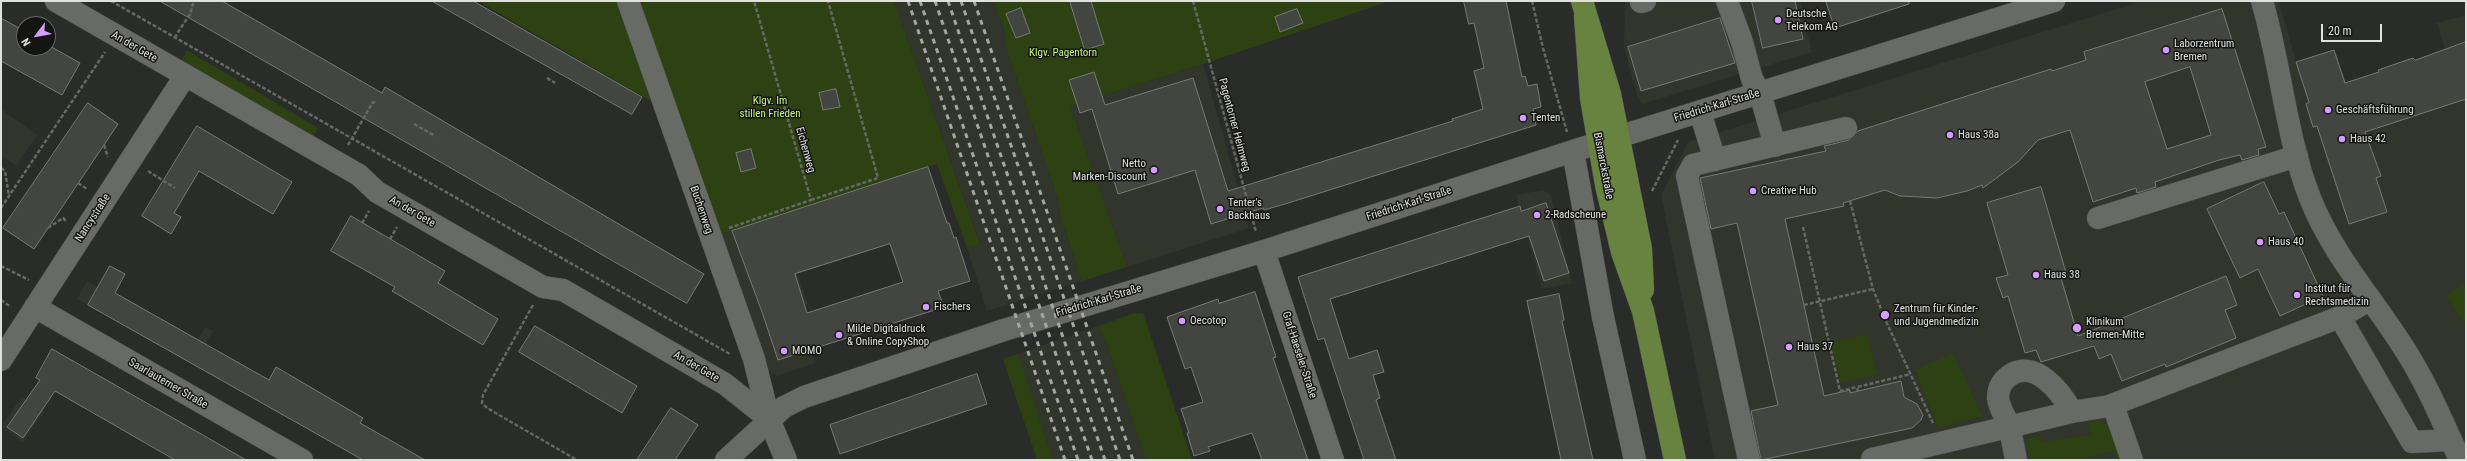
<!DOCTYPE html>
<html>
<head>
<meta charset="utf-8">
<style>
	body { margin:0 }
	#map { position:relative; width:2467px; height:461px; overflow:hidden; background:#2a2c29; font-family:"Roboto Condensed",sans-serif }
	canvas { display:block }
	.frame { position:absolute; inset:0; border:2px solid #e0e1df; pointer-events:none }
	.north { position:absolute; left:16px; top:16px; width:40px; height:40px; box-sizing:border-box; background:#141413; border:1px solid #666665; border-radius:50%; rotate:238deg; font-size:11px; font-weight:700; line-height:16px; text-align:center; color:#e0e1df }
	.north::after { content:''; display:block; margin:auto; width:14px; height:18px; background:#d39cfd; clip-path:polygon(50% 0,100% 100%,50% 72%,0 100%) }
	.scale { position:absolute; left:2321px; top:24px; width:61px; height:18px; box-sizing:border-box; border:2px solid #e0e1df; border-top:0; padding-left:5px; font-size:12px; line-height:14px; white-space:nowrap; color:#e0e1df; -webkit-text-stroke:3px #141413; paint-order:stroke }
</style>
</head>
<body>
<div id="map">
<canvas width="2467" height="461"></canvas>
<div class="frame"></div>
<div class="north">N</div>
<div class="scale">20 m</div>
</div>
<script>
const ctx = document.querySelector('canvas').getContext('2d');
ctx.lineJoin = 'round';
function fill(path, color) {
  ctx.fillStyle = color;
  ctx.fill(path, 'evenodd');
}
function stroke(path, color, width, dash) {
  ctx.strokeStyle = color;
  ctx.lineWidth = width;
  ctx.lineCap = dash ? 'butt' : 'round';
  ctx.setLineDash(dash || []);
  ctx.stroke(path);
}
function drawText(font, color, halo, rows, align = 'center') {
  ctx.font = font + ' "Roboto Condensed",sans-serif';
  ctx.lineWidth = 3;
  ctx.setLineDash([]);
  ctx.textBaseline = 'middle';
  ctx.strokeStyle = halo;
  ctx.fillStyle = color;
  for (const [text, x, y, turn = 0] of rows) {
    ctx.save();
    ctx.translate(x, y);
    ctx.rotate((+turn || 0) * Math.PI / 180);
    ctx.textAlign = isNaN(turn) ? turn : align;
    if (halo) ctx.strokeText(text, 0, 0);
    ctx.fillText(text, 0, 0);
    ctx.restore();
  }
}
const built = new Path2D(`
	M 894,1 L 994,1 L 1005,32 L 1005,44 L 1058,200 L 1060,214 L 1082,281 L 987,311 L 967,248 L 980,243 Z
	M 1625,1 L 1800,1 L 1812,52 L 1642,104 L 1637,96 L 1624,47 Z
	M 2142,1 L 2279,1 L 2296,62 L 2334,50 L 2345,83 L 2379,72 L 2378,70 L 2445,50 L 2437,23 L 2466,15 L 2466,460 L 1715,460 L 1661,195 L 1688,142 Z
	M 1203,64 L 1249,228 L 1127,267 L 1070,106 Z
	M 1,109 L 37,135 L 16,166 L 1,155 Z
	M 1543,190 L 1551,195 L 1572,283 L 1542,289 L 1516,195 Z
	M 777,214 L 808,304 L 796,308 L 815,363 L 777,376 L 759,365 L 714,236 Z
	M 87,281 L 98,287 L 88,305 L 77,299 Z
	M 1098,326 L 1107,345 L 1146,460 L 1053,460 L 1018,354 Z
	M 205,327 L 213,331 L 204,347 L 210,351 L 200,369 L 186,360 Z
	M 22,397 L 44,412 L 23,442 L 1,426 Z`);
const green = new Path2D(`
	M 478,1 L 894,1 L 980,244 L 967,248 L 937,164 L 704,240 L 656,104 Z
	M 994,1 L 1386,1 L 1387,2 L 1203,64 L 1070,106 L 1127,267 L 1082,281 L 1060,214 L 1058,200 L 1005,44 L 1005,32 Z
	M 187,50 L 318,128 L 309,143 L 178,67 Z
	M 2466,283 L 2466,327 L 2446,296 Z
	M 1143,313 L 1192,460 L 1146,460 L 1107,345 L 1098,326 L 1132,314 Z
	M 1867,334 L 1877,374 L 1841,383 L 1831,343 Z
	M 1953,353 L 1982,416 L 1938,428 L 1915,370 Z
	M 1018,354 L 1023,368 L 1053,460 L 1037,460 L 1003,359 Z
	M 2099,420 L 2111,426 L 2127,460 L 2116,460 L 2114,451 L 2073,460 L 2030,460 L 2027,444 L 2029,438 L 2040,436 L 2042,443 L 2091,434 L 2088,421 Z`);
const building = new Path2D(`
	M 160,1 L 222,1 L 382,93 L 385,87 L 704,274 L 687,303 Z
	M 432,1 L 473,1 L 642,97 L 632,114 Z
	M 1070,1 L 1091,1 L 1104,44 L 1085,50 Z
	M 1464,1 L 1506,1 L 1522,77 L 1525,76 L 1528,86 L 1537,84 L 1541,107 L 1533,109 L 1536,125 L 1285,204 L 1264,210 L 1263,208 L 1211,224 L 1195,170 L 1118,194 L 1092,109 L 1080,113 L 1069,80 L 1094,72 L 1105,105 L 1193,78 L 1228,191 L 1453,121 L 1452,119 L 1483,109 L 1474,71 L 1484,68 L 1474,23 L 1469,24 Z
	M 1752,1 L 1795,1 L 1803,39 L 1763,48 Z
	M 1826,1 L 1909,1 L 1909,4 L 1835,28 Z
	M 1021,8 L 1030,33 L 1016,38 L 1006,14 Z
	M 1297,9 L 1303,23 L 1280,32 L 1275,17 Z
	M 2222,9 L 2266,147 L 2258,149 L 2259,155 L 2242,160 L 2240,155 L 2219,160 L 2155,182 L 2156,187 L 2137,193 L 2136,188 L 2093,202 L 2070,130 L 2038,140 L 2018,162 L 1983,188 L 1982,185 L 1967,191 L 1937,198 L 1900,196 L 1885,190 L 1843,203 L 1844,206 L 1785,219 L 1824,396 L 1850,390 L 1850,393 L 1901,381 L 1904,397 L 1917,404 L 1923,415 L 1921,420 L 1912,428 L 1761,460 L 1751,411 L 1778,405 L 1737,223 L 1711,229 L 1700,178 L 1826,151 L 1824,146 L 1849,140 L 1858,131 L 2051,69 L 2052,71 L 2086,60 L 2084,52 ZM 2190,67 L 2211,135 L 2167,149 L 2145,82 Z
	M 1,18 L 24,31 L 24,48 L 48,48 L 48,45 L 80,63 L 62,95 L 1,61 Z
	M 1720,18 L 1735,63 L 1641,91 L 1628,47 Z
	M 2466,42 L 2466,99 L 2365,132 L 2381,176 L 2376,178 L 2387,212 L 2349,224 L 2317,126 L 2313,127 L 2306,104 L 2309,102 L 2296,62 L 2334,50 L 2345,83 L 2379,72 L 2378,70 L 2413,58 L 2415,60 Z
	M 836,89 L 840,107 L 823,110 L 819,93 Z
	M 88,103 L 118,124 L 34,249 L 3,228 Z
	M 197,126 L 292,182 L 273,214 L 199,171 L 174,213 L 181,217 L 171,234 L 142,216 Z
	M 751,149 L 756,168 L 741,172 L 736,153 Z
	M 928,167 L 947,223 L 949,223 L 954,238 L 956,237 L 970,281 L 938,291 L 944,307 L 778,360 L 762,312 L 732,231 ZM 890,244 L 903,282 L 807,313 L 795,274 Z
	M 2264,182 L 2279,214 L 2284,212 L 2323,296 L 2280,316 L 2258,269 L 2240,278 L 2207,209 Z
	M 2041,187 L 2067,276 L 2061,278 L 2078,336 L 2226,276 L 2237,305 L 2225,310 L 2236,338 L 2166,367 L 2165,364 L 2122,381 L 2111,354 L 2099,359 L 2094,346 L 2041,362 L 2036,350 L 2025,353 L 2008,296 L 2003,298 L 1996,278 L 2008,275 L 1987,203 Z
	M 1546,203 L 1569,273 L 1544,281 L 1529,236 L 1330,299 L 1349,359 L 1377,350 L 1384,372 L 1373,375 L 1380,398 L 1376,400 L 1396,460 L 1364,460 L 1324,338 L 1318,340 L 1298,277 L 1520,206 L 1521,211 Z
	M 351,216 L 445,271 L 438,283 L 498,319 L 483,345 L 392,291 L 395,287 L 331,251 Z
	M 110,266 L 125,274 L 115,293 L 269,380 L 276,367 L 363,418 L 360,423 L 425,460 L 363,460 L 88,305 Z
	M 1255,292 L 1276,357 L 1273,358 L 1308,460 L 1262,460 L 1252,433 L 1208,447 L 1210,451 L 1194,456 L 1187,433 L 1189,433 L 1181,409 L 1203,402 L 1191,367 L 1185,369 L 1167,317 L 1218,299 L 1219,303 Z
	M 1559,294 L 1564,320 L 1562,321 L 1593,460 L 1561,460 L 1527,301 Z
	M 535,326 L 637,386 L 622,413 L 519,352 Z
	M 52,349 L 208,438 L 246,460 L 175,460 L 55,391 L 23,438 L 7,427 L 40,380 L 36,378 Z
	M 977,374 L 987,404 L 840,454 L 830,425 Z
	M 671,408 L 698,425 L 687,442 L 675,460 L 637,460 Z`);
const path = new Path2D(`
	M 111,1 L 730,354
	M 1193,1 L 1256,232
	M 1532,1 L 1543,48 L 1567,132
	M 175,38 C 179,30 184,23 189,16 C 192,11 191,6 195,1
	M 547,78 L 555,83
	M 414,124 L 435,136
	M 104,145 L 108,157
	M 348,145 L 373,102 L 376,103
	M 1,168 L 5,171 L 9,196
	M 148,171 L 175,188
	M 78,183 L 87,189
	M 1652,191 L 1678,140
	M 811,200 L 878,178 L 828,1
	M 1850,201 L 1873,289 L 1885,319 L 1933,423
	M 1,208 L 105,52
	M 362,223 L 369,211
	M 1803,227 L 1840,391 L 1857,387
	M 48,228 L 63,218 L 66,221
	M 729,228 L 811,200 L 754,1
	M 390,239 L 397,227
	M 1,266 L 29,280
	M 1,300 L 11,307
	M 533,305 L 483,395 L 482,403 L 487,408 L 577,460
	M 1804,305 L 1873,289
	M 1858,392 L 1857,387 L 1911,374`);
const minor = new Path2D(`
	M 56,1 L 359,175 L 377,192 L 543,287 L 563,290 L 725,384 L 769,419
	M 628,1 L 754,359 L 769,419 L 786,460
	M 1727,1 L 1742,42 L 1752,79 L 1760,93 L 1775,146
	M 2262,1 C 2281,65 2286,137 2310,198 C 2331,251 2367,292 2398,339 C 2424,377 2441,418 2460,460
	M 1641,2 L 1645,1
	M 1700,112 L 1715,160
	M 1573,151 L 1603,317 L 1635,460
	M 2098,218 L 2297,156
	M 1264,251 L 1333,460
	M 35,307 L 302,460
	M 2340,317 L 2412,442 L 2451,440
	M 1,360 L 185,76
	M 2113,405 L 2132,460
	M 1872,459 L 2072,412 L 2109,406 L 2340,317 L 2369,300
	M 726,460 L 784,407 L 804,397 L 1004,330 L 1264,251 L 1573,151 L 2054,1
	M 1749,460 L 1687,176 L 1693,165 L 1846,128
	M 2016,460 C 2014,449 2012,437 2009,427 C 2006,417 1999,408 1998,398 C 1998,389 2002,381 2009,376 C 2034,357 2061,392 2072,412`);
const major = new Path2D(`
	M 1582,1 L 1610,94 L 1641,249 L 1643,290
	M 1585,16 L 1591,98 L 1606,185 L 1622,252 L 1643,311 L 1675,460`);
const rail = new Path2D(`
	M 908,1 L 1065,460
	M 920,1 L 1078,460
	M 935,1 L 1092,460
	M 948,1 L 1105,460
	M 961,1 L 1120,460
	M 974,1 L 1133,460`);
const markers = [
	[1778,20,4,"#d39cfd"],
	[2166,50,4,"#d39cfd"],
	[2328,110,4,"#d39cfd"],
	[1523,118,4,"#d39cfd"],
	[1950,135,4,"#d39cfd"],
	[2342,139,4,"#d39cfd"],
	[1154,170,4,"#d39cfd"],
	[1753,191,4,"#d39cfd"],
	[1220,209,4,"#d39cfd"],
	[1537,215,4,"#d39cfd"],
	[2260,242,4,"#d39cfd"],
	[2036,275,4,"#d39cfd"],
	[2297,295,4,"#d39cfd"],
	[926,307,4,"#d39cfd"],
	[1885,315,5,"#d39cfd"],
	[1182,321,4,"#d39cfd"],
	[2077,328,5,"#d39cfd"],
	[839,335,4,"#d39cfd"],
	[1789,347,4,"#d39cfd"],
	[784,351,4,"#d39cfd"]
];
const poiNames = [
	["Deutsche",1786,14],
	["Telekom AG",1786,27],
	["Laborzentrum",2174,44],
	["Bremen",2174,57],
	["Geschäftsführung",2336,110],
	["Tenten",1531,118],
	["Haus 38a",1958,135],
	["Haus 42",2350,139],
	["Netto",1146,164,"right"],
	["Marken-Discount",1146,177,"right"],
	["Creative Hub",1761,191],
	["Tenter's",1228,203],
	["Backhaus",1228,216],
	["2-Radscheune",1545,215],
	["Haus 40",2268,242],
	["Haus 38",2044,275],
	["Institut für",2305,289],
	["Rechtsmedizin",2305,302],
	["Fischers",934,307],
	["Zentrum für Kinder-",1894,309],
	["und Jugendmedizin",1894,322],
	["Oecotop",1190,321],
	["Klinikum",2086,322],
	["Bremen-Mitte",2086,335],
	["Milde Digitaldruck",847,329],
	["& Online CopyShop",847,342],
	["Haus 37",1797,347],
	["MOMO",792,351]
];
const streetNames = [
	["An der Gete",134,47,30],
	["Friedrich-Karl-Straße",1717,106,-17],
	["Pagentorner Heimweg",1234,125,75],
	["Eichenweg",805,150,74],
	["Bismarckstraße",1603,166,79],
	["Friedrich-Karl-Straße",1409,204,-18],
	["Buchenweg",701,210,71],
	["An der Gete",412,212,30],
	["Nancystraße",93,218,-57],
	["Friedrich-Karl-Straße",1099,301,-17],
	["Graf-Haeseler-Straße",1299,355,72],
	["An der Gete",696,367,30],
	["Saarlauterner Straße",168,384,30]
];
const parkNames = [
	["Klgv. Pagentorn",1063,53],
	["Klgv. Im",770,101],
	["stillen Frieden",770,114]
];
fill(built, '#31352c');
fill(green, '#2d4113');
fill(building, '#434541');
stroke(building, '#777a75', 1);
stroke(minor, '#484a47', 23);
stroke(major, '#484a47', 23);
stroke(path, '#666865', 2.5, [4, 2]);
stroke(minor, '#676a65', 22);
stroke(major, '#67833f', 22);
stroke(rail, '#a5a7a4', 3, [5, 5]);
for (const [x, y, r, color] of markers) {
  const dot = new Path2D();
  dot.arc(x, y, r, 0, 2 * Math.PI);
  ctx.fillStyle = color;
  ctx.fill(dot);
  stroke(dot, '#141413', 1.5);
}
drawText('11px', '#e0e1df', '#141413', poiNames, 'left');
drawText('11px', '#e0e1df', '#141413', streetNames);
drawText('11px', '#c2f881', '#141413', parkNames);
</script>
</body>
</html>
